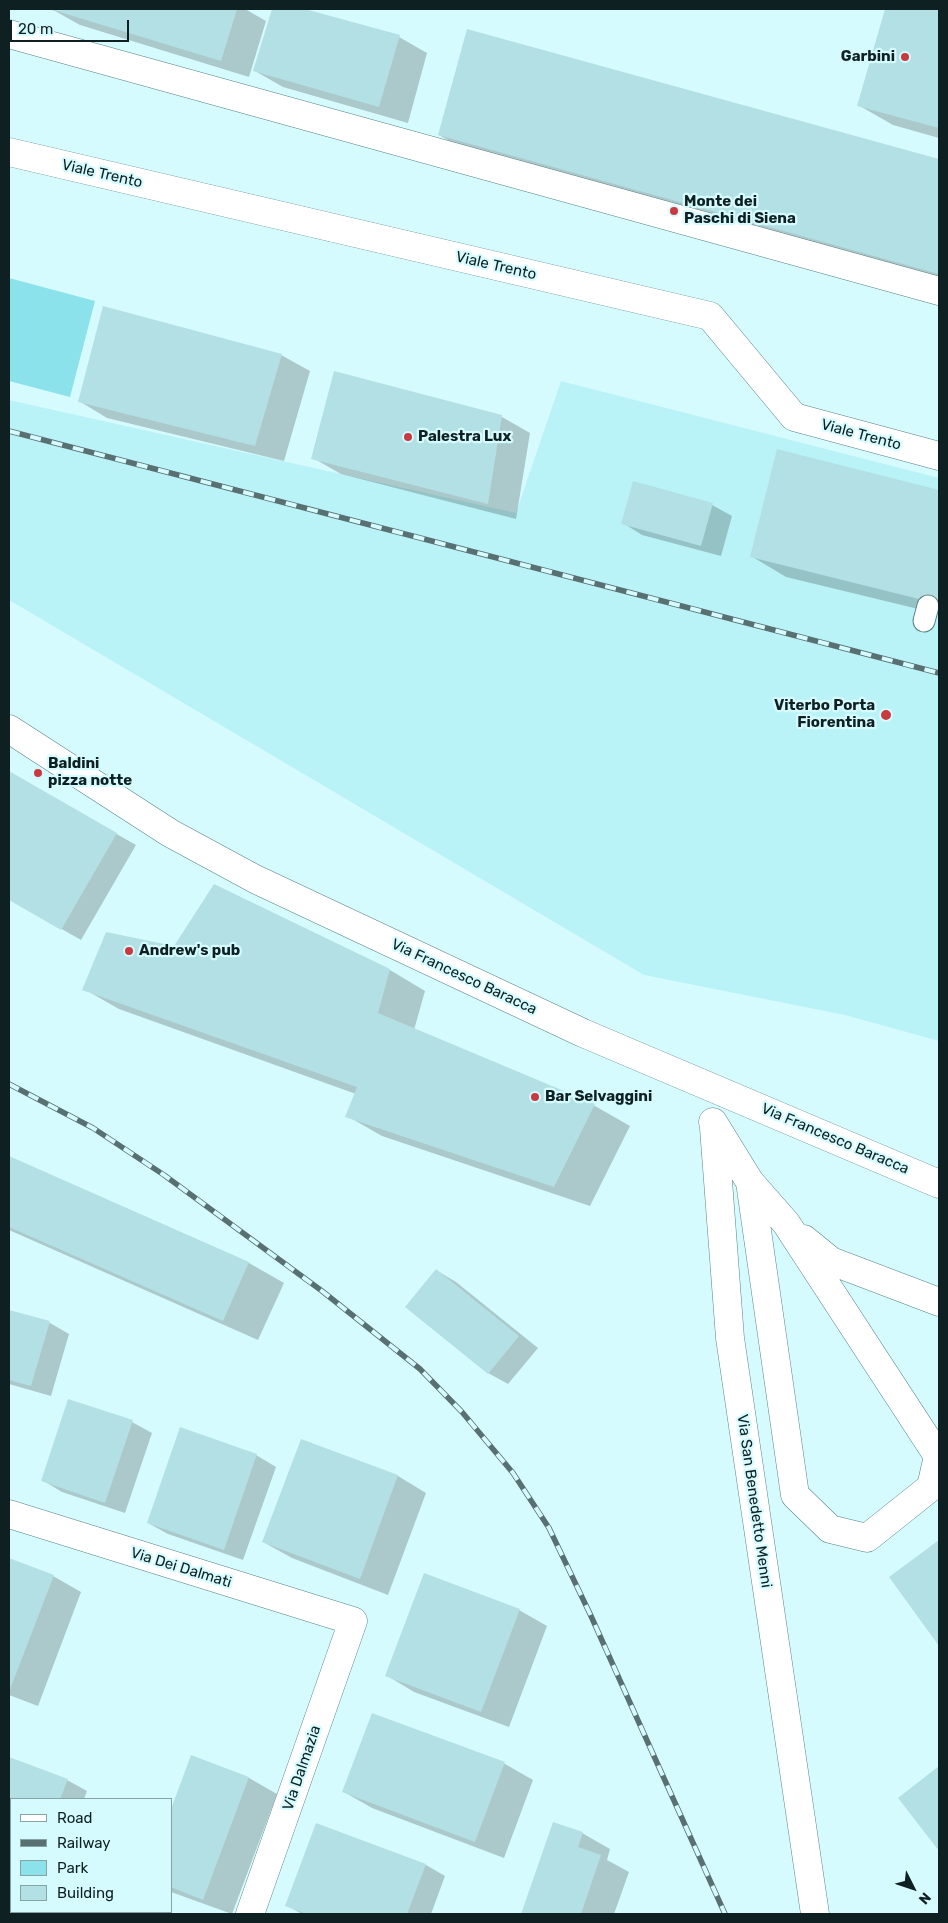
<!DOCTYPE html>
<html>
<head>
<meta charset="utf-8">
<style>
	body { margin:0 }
	#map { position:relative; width:948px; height:1923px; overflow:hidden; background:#d6fbfe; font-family:Rubik,sans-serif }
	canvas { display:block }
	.frame { position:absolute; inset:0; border:10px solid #0f2022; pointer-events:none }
	.legend { position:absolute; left:10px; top:1798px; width:162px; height:115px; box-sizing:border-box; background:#d6fbfe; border:1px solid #86a3a6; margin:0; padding:6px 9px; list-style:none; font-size:15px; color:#0f2022 }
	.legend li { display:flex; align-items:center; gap:10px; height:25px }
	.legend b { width:25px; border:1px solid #86a3a6 }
	.north { position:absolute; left:888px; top:1863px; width:50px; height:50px; -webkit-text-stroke:4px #d6fbfe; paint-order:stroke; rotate:131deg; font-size:14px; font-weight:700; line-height:20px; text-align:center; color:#0f2022 }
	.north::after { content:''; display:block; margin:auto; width:18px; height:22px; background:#0f2022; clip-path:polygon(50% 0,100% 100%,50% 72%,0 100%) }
	.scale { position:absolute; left:10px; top:20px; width:119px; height:22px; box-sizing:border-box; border:2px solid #0f2022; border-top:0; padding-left:6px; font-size:15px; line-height:18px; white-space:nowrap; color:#0f2022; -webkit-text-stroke:4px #d6fbfe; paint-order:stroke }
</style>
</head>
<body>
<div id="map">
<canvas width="948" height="1923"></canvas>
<div class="frame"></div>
<ul class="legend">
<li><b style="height:6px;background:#fff"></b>Road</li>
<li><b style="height:6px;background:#587072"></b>Railway</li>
<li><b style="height:14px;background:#8be2ea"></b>Park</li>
<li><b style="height:14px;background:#b3e0e4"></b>Building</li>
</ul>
<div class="north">N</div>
<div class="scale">20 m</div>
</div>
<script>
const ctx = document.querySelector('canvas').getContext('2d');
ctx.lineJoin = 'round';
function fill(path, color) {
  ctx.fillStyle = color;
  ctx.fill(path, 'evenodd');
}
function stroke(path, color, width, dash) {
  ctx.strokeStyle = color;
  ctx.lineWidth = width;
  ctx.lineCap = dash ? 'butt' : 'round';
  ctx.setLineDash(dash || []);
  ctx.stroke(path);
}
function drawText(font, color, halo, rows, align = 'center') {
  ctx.font = font + ' Rubik,sans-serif';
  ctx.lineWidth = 4.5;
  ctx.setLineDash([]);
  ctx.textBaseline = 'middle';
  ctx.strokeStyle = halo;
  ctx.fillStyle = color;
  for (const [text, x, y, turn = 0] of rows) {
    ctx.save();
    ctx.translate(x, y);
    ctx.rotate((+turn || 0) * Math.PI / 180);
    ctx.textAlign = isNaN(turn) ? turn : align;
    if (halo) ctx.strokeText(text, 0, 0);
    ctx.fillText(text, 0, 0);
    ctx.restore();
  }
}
const built = new Path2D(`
	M 561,381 L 939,478 L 939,1041 L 845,1015 L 644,975 L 9,600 L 9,400 L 516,513 Z`);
const green = new Path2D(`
	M 9,278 L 95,301 L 70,397 L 9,381 Z`);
const shadow = new Path2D(`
	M 48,9 L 245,9 L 266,21 L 249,77 L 80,25 L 55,11 Z
	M 273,9 L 301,9 L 399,37 L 427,53 L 408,123 L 283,87 L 255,71 Z
	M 887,9 L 939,9 L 939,138 L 893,125 L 858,105 Z
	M 468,30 L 939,161 L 939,283 L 474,155 L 439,135 Z
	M 281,355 L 310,371 L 284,461 L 107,418 L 79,401 Z
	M 335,372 L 502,417 L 530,433 L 516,519 L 341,474 L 313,458 Z
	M 778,451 L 939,491 L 939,614 L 786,577 L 751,556 Z
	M 712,505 L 732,516 L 721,556 L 642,535 L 623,523 Z
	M 9,773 L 136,845 L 81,940 L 9,899 Z
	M 215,886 L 390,970 L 425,991 L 414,1030 L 595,1106 L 630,1126 L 590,1206 L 382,1136 L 347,1116 L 356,1094 L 119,1009 L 84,989 L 175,948 Z
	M 9,1157 L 249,1263 L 284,1283 L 258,1340 L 9,1230 Z
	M 436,1270 L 456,1282 L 538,1348 L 508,1384 L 488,1373 Z
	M 9,1311 L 50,1323 L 69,1334 L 51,1396 L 9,1384 Z
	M 132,1422 L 152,1433 L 125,1513 L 62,1492 L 42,1480 Z
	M 302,1440 L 398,1476 L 426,1493 L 388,1595 L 292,1558 L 263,1542 Z
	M 256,1455 L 276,1467 L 243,1560 L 168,1534 L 148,1523 Z
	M 939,1542 L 939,1643 L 891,1578 Z
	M 9,1559 L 53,1576 L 81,1592 L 38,1706 L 9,1695 Z
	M 519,1610 L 547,1626 L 509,1727 L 414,1692 L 386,1675 Z
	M 373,1715 L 505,1764 L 533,1780 L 504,1858 L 372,1808 L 344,1792 Z
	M 192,1757 L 249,1778 L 277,1794 L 232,1914 L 171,1892 L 171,1813 Z
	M 9,1758 L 67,1780 L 87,1791 L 84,1799 L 11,1799 L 11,1841 L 9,1840 Z
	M 939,1767 L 939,1849 L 900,1798 Z
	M 554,1823 L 582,1833 L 610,1849 L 607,1860 L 629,1872 L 614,1914 L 522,1914 Z
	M 426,1865 L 445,1876 L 431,1914 L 302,1914 L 286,1905 Z`);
const building = new Path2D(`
	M 50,9 L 237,9 L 221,61 Z
	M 272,9 L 305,9 L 400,35 L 379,107 L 253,71 Z
	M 885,9 L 939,9 L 939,128 L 857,106 Z
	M 467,29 L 939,159 L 939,274 L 438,135 Z
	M 103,306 L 282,354 L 255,446 L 78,402 Z
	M 334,371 L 502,415 L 488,504 L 311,459 Z
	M 777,449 L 939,490 L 939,604 L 750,557 Z
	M 633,481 L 713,503 L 701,546 L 621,524 Z
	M 9,771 L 117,833 L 61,930 L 9,900 Z
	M 214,884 L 390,969 L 378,1013 L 595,1104 L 554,1187 L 345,1117 L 357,1087 L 82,990 L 106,932 L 174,946 Z
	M 9,1156 L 249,1262 L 223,1321 L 9,1227 Z
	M 436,1269 L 519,1336 L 488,1374 L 405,1307 Z
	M 9,1310 L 50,1321 L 31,1386 L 9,1380 Z
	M 68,1399 L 133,1420 L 105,1503 L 41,1481 Z
	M 180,1427 L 257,1454 L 224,1550 L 147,1523 Z
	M 301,1439 L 398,1475 L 360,1579 L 262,1542 Z
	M 939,1540 L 939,1646 L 889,1577 Z
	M 9,1558 L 54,1575 L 9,1692 Z
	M 424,1573 L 520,1609 L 481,1712 L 385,1676 Z
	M 372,1713 L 505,1762 L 475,1842 L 342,1792 Z
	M 191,1755 L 249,1777 L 203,1900 L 171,1887 L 171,1809 Z
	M 9,1757 L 68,1779 L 60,1799 L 11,1799 L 11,1838 L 9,1837 Z
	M 939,1766 L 939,1851 L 898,1798 Z
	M 553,1822 L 583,1832 L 578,1847 L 601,1855 L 581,1914 L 521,1914 Z
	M 316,1823 L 426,1864 L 407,1914 L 307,1914 L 285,1906 Z`);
const service = new Path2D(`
	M 924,621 L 928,606`);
const minor = new Path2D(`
	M 9,34 L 939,291
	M 9,152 L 710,316 L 794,417 L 939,456
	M 713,1122 L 750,1182 L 786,1223 L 938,1456 L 931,1487 L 867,1538 L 830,1529 L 795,1495 L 750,1182
	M 714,1128 L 730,1338 L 815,1914
	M 804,1239 L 831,1261 L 939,1302
	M 9,1514 L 353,1621 L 250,1914
	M 9,1882 L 11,1883
	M 94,1912 L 101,1914`);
const secondary = new Path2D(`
	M 9,729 L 170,833 L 255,879 L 583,1033 L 939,1184`);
const rail = new Path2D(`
	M 9,431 L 939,673
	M 9,1084 L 93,1128 L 164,1175 L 322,1291 L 420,1369 L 462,1412 L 513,1473 L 549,1528 L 591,1616 L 725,1914`);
const markers = [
	[905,57,5,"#c93940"],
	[674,211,5,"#c93940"],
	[408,437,5,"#c93940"],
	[886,715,6,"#c93940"],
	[38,773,5,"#c93940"],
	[129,951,5,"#c93940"],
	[535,1097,5,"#c93940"]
];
const poiNames = [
	["Garbini",895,57,"right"],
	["Monte dei",684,202],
	["Paschi di Siena",684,219],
	["Palestra Lux",418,437],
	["Viterbo Porta",875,706,"right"],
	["Fiorentina",875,723,"right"],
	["Baldini",48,764],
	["pizza notte",48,781],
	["Andrew's pub",139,951],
	["Bar Selvaggini",545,1097]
];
const streetNames = [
	["Viale Trento",102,174,13],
	["Viale Trento",496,266,13],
	["Viale Trento",861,435,15],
	["Via Francesco Baracca",464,977,25],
	["Via Francesco Baracca",835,1139,23],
	["Via San Benedetto Menni",754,1501,82],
	["Via Dei Dalmati",181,1568,17],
	["Via Dalmazia",302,1768,-71]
];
fill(built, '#baf3f7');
fill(green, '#8be2ea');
fill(shadow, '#0003');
fill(building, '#b3e0e4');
stroke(service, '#588386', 23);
stroke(minor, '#588386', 29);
stroke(secondary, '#588386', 29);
stroke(service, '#fff', 21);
stroke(minor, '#fff', 28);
stroke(secondary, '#fff', 28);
stroke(rail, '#587072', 5.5);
stroke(rail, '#d6fbfe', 4, [11]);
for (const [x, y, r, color] of markers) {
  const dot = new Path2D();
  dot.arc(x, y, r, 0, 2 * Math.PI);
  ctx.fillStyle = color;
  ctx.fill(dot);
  stroke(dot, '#d6fbfe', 2);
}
drawText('bold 15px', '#0f2022', '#d6fbfe', poiNames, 'left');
drawText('15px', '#0f2022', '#d6fbfe', streetNames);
</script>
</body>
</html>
